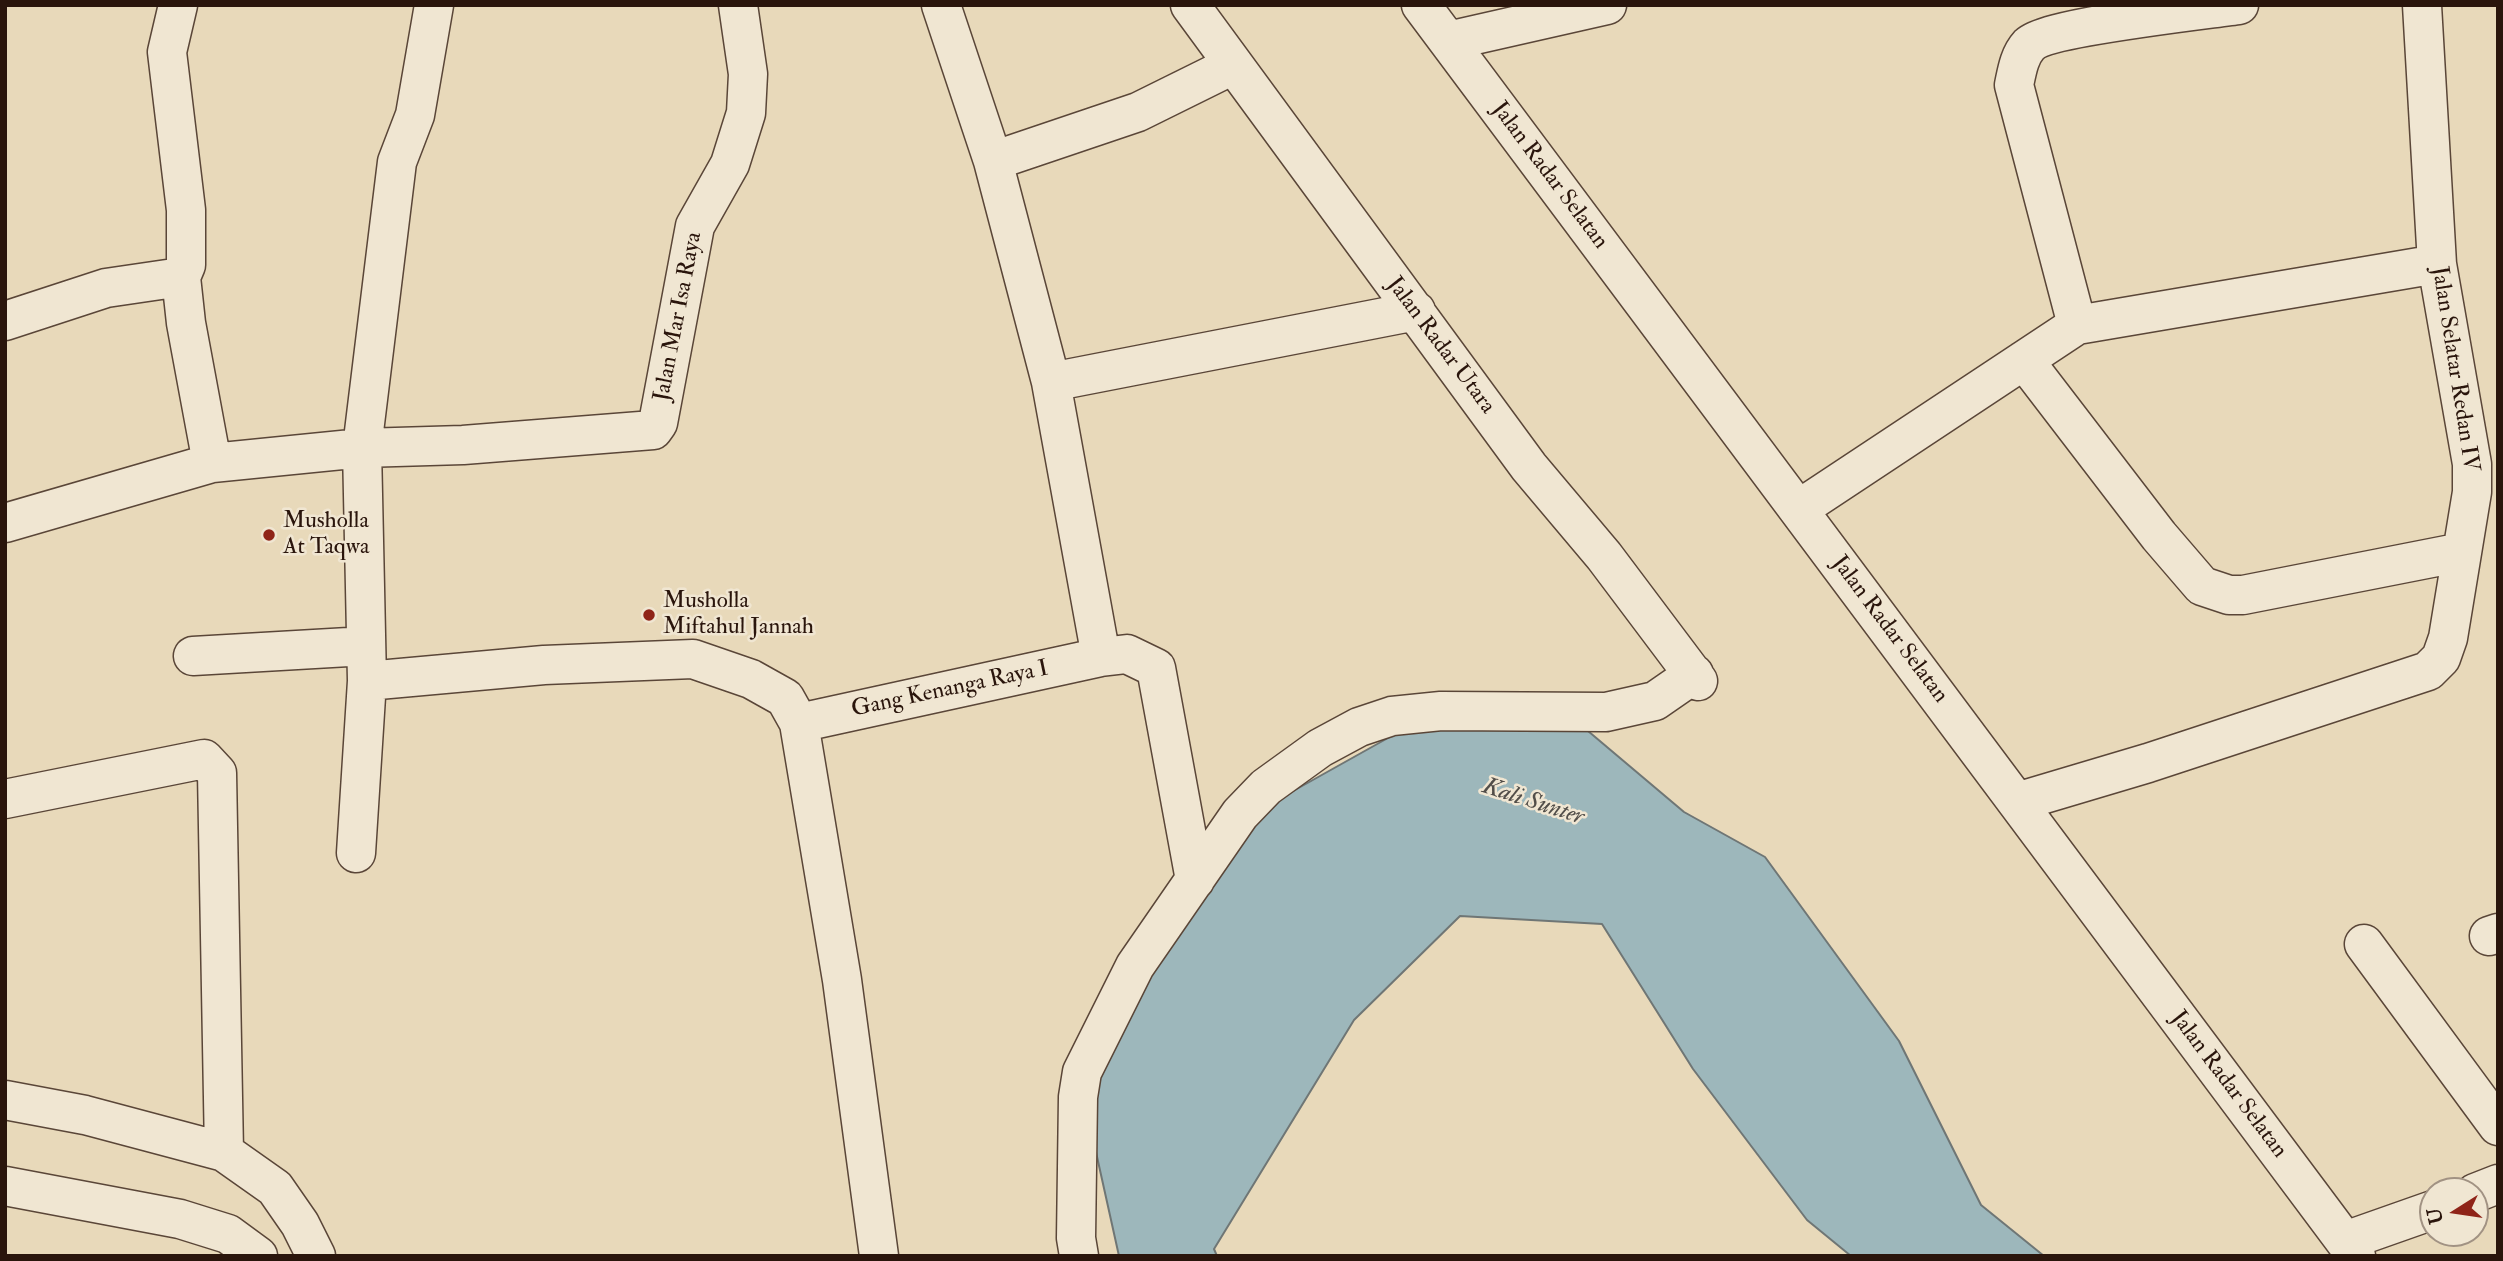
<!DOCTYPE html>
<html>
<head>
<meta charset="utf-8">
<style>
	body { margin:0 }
	#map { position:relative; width:2503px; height:1261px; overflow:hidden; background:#e8d9ba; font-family:"IM FELL Double Pica",serif }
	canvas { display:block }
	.frame { position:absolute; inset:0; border:7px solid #2a150c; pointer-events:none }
	.north { position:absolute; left:2419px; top:1177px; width:70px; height:70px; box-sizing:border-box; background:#f0e6d2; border:2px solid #a19283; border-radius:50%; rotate:258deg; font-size:19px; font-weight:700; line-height:28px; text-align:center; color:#2a150c }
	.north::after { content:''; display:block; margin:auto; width:24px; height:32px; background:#8f2418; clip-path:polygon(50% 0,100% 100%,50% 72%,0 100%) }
</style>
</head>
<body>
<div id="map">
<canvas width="2503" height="1261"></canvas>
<div class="frame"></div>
<div class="north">U</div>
</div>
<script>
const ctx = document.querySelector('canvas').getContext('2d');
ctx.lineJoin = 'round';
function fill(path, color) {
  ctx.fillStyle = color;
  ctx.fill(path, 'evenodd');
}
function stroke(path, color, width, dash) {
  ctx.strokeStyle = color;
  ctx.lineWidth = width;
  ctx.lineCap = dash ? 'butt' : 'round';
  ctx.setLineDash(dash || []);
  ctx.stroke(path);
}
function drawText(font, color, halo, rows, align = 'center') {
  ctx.font = font + ' "IM FELL Double Pica",serif';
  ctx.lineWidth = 5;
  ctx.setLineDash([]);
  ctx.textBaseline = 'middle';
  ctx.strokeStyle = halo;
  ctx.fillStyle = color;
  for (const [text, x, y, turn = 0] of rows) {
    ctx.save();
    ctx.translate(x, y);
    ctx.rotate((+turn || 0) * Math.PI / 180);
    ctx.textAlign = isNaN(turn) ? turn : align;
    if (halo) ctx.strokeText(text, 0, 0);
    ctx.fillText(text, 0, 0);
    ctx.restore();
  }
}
const water = new Path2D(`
	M 1413,724 L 1588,731 L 1684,812 L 1765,857 L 1899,1041 L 1981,1205 L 2044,1256 L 1851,1256 L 1807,1220 L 1693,1069 L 1602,924 L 1460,916 L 1354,1020 L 1214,1249 L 1217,1256 L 1119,1256 L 1082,1089 L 1135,982 L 1252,814 Z`);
const street = new Path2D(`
	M 178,5 L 167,52 L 186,210 L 186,265 L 181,277 L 186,323 L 212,463
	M 941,5 L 993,161 L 1051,382 L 1101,657 L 1127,654 L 1156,668 L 1195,880
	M 1190,5 L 1529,467 L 1604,556 L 1698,681
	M 1421,5 L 2356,1256
	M 1448,41 L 1607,5
	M 993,161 L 1138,112 L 1233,65
	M 5,321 L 106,288 L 181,277
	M 2077,325 L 2014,85 C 2017,71 2019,56 2029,45 C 2047,27 2205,10 2239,5
	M 2024,360 L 2159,536 L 2202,586 L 2229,595 L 2243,595 L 2462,552
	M 1051,382 L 1416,311
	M 1799,509 L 2077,325 L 2437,264
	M 5,523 L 212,463 L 362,448 L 463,445 L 653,430 L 658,423 L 695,226 L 730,164 L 746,113 L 748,74 L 738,5
	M 193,656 L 366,646
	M 367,681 L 544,665 L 693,659 L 751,679 L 785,698 L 799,723 L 842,980 L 879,1256
	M 799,723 L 1101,657
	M 5,799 L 199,760 L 204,759 L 217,773 L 224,1152
	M 2017,802 L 2148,763 L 2428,671 L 2441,658 L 2448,638 L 2472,492 L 2472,464 L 2437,264 L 2422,5
	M 356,853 L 367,681 L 362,448 L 397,162 L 415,115 L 434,5
	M 2489,936 L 2498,933
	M 2364,944 L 2498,1126
	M 5,1100 L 85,1115 L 224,1152 L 275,1188 L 300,1224 L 316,1256
	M 5,1186 L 180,1219 L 228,1234 L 258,1256
	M 2475,1193 L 2498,1184
	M 2345,1241 L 2433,1210
	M 1079,1256 L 1076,1238 L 1078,1097 L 1082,1072 L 1135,966 L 1240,814 L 1266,787 L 1320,748 L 1359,727 L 1392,716 L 1441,711 L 1606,712 L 1655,701 L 1694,674`);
const markers = [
	[269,535,7,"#8f2418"],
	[649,615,7,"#8f2418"]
];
const streetNames = [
	["Jalan Radar Selatan",1549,176,53],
	["Jalan Mar Isa Raya",679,317,-79],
	["Jalan Radar Utara",1440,346,53],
	["Jalan Selatar Redan IV",2454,369,81],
	["Jalan Radar Selatan",1889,630,53],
	["Gang Kenanga Raya I",950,690,-12],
	["Jalan Radar Selatan",2228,1085,53]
];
const poiNames = [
	["Musholla",283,522],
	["At Taqwa",283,548],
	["Musholla",663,602],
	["Miftahul Jannah",663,628]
];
const waterNames = [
	["Kali Sunter",1533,803,18]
];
fill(water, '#9db7bb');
stroke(water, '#6f7675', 2);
stroke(street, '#5a4638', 41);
stroke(street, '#f0e6d2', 38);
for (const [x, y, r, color] of markers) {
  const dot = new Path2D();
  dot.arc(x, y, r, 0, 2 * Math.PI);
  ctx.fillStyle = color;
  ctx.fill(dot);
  stroke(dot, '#f0e6d2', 2.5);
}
drawText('23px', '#2a150c', '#f0e6d2', streetNames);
drawText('23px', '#2a150c', '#f0e6d2', poiNames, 'left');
drawText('italic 24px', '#524e49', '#f0e6d2', waterNames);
</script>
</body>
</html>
